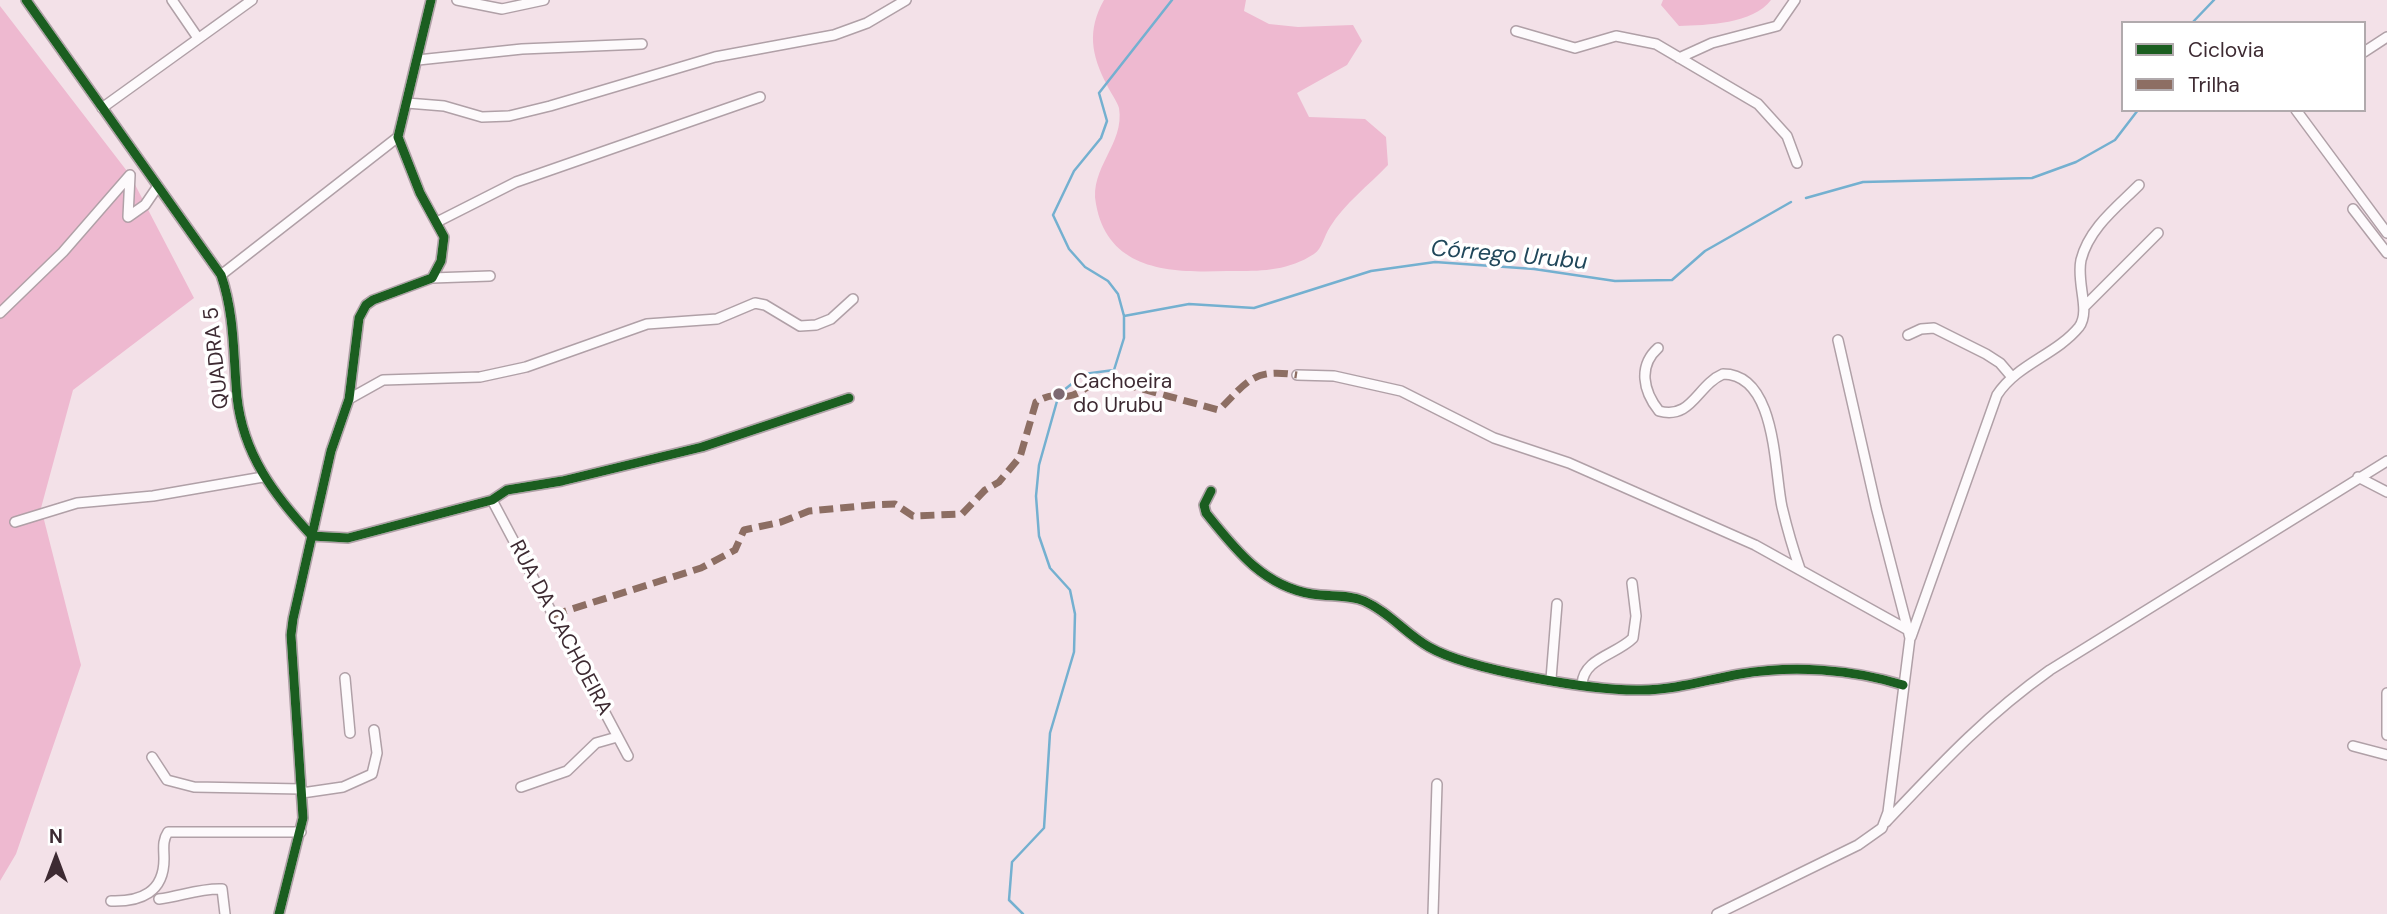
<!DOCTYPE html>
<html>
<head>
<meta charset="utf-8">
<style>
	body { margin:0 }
	#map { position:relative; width:2387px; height:914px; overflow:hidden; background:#f3e1e8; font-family:"DM Sans",sans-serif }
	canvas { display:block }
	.legend { position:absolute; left:2121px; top:21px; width:245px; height:91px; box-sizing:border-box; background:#fff; border:2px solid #b1aaad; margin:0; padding:9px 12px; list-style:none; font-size:21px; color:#3d2a32 }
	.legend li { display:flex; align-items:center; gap:14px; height:35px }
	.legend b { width:35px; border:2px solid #b1aaad }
	.north { position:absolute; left:21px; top:823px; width:70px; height:70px; -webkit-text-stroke:5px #fff; paint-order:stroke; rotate:0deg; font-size:19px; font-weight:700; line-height:28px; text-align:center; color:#3d2a32 }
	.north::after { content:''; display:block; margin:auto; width:24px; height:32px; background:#3d2a32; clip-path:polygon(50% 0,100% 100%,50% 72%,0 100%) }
</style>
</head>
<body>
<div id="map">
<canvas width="2387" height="914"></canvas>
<ul class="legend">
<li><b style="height:9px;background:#1b5e20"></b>Ciclovia</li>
<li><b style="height:9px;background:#8d6e63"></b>Trilha</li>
</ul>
<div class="north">N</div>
</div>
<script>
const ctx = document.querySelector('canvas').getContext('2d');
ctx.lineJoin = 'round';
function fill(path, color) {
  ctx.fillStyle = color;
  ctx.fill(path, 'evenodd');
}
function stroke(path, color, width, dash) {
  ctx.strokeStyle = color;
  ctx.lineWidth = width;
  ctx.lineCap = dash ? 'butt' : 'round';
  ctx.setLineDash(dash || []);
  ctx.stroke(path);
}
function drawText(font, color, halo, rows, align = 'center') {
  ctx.font = font + ' "DM Sans",sans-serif';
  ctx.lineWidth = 7;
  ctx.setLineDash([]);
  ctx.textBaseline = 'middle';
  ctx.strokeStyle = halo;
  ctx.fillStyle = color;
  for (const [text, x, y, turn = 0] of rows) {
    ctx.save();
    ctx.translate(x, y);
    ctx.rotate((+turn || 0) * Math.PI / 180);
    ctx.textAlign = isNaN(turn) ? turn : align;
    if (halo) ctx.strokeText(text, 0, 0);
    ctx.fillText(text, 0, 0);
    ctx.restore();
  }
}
const green = new Path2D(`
	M 1104,0 L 1246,0 L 1244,11 L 1269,24 L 1298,27 L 1353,25 L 1362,41 L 1347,65 L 1297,93 L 1309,117 L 1365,119 L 1386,137 L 1388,165 C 1369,185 1344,204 1330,227 C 1324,236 1322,249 1314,254 C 1286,272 1259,271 1227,271 C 1173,273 1108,272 1096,204 C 1089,168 1125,144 1119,108 C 1117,101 1110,92 1107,85 C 1091,55 1087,30 1104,0 Z
	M 1663,0 L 1771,0 C 1753,24 1707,25 1679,26 L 1661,5 Z
	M 0,6 L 130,175 L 194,298 L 73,390 L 41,508 L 81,665 L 16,854 L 0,881 Z`);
const stream = new Path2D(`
	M 2192,23 L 2214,0
	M 1806,198 L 1863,182 L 2032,178 L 2076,162 L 2115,140 L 2138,110
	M 1124,316 L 1189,304 L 1254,308 L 1371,271 L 1435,262 L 1534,269 L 1615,281 L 1672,280 L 1705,251 L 1791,202
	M 1023,914 L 1009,900 L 1012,862 L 1044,828 L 1050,733 L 1074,652 L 1075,614 L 1070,590 L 1050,568 L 1039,536 L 1036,496 L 1039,465 L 1059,394 L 1084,374 L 1114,370 L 1124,338 L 1124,316 L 1118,294 L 1108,281 L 1085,267 L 1069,249 L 1053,215 L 1074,171 L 1101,138 L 1107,121 L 1099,93 L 1172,0`);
const street = new Path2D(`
	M 26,0 L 221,275 C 235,316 233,354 237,397 C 243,454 274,495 312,536 L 348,538 L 492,500 L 507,490 L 562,481 L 702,447 L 849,398
	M 172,0 L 198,38
	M 457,0 L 502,9 L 544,0
	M 1516,31 L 1575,48 L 1616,36 L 1656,44 L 1758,104 L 1787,136 L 1797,163
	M 2364,52 L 2387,37
	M 1679,58 L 1712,43 L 1777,26 L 1795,0
	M 418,60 L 522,49 L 642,44
	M 407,103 L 444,106 L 482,117 L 509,116 L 550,106 L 715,57 L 834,35 L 867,23 L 906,0
	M 102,108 L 252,0
	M 2296,110 L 2387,233
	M 2353,209 L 2387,253
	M 437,222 L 516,182 L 760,97
	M 221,275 L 398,137
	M 432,278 L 490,276
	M 2085,306 L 2158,233
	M 0,313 L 63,252 L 130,175 L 128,217 L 145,205 L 158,186
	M 1908,335 L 1921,329 L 1934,328 L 1986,354 L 2000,363 L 2012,377
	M 1658,348 C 1638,366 1643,391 1659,411 C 1692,420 1697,385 1723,374 C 1777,374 1774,471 1782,507 C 1787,528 1793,549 1800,569
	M 1297,375 L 1334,376 L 1401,391 L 1494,438 L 1569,463 L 1755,545 L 1908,630
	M 349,399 L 383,380 L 480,377 L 526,367 L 647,324 L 717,319 L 755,303 L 765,305 L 800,326 L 816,325 L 831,319 L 853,299
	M 2358,477 L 2387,492
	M 1211,491 L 1204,505 L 1206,513 C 1235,549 1263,586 1312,594 C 1330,597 1348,594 1364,601 C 1389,612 1406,634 1429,647 C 1469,670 1593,691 1641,690 C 1675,690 1706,680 1740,674 C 1793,665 1851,669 1903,685
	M 492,500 L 628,756
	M 15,522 L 77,503 L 153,496 L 263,477
	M 1911,637 L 1997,395 C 2017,364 2056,355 2079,327 C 2091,311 2076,283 2081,260 C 2089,228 2117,207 2139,185
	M 345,678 L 350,733
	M 1551,679 L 1557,604
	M 1582,684 C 1584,658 1616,655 1633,638 L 1636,616 L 1632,583
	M 2387,693 L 2387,735
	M 2353,746 L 2387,755
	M 152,757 L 167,780 L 194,787 L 302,789
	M 521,787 L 567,771 L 596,743 L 617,737
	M 302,793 L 343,787 L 372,774 L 377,753 L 374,730
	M 1886,822 C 1940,765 1985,716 2050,670 L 2387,461
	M 159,899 C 181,896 201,888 222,889 L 225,914
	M 111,901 C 141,902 164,892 164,859 C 164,849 162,841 168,832 L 301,832
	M 279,914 L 303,818 L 291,635 L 293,619 L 331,451 L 349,399 L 359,318 L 366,305 L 373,300 L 432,278 L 441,261 L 444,237 L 420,193 L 398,137 L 431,0
	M 1433,914 L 1437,784
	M 1717,914 L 1858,845 L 1882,828 L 1888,812 L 1910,638 L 1876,507 L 1838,340`);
const quiet = new Path2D(`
	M 553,615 L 701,568 L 735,550 L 744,530 L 781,522 L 809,511 L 872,505 L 895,504 L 913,516 L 962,514 L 985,490 L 999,482 L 1020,457 L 1036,402 C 1057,390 1057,400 1073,395 C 1088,390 1089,381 1109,380 L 1219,410 C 1248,381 1253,368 1297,375`);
const cycleway = new Path2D(`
	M 26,0 L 221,275 C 235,316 233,354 237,397 C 243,454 274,495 312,536 L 348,538 L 492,500 L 507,490 L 562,481 L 702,447 L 849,398
	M 1211,491 L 1204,505 L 1206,513 C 1235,549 1263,586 1312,594 C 1330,597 1348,594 1364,601 C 1389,612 1406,634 1429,647 C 1469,670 1593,691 1641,690 C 1675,690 1706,680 1740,674 C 1793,665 1851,669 1903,685
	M 279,914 L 303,818 L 291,635 L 293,619 L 331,451 L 349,399 L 359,318 L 366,305 L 373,300 L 432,278 L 441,261 L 444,237 L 420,193 L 398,137 L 431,0`);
const markers = [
	[1059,394,7,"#7d6a72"]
];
const streetNames = [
	["QUADRA 5",217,358,-96],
	["RUA DA CACHOEIRA",560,628,62]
];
const poiNames = [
	["Cachoeira",1073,382],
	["do Urubu",1073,406]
];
const waterNames = [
	["Córrego Urubu",1509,256,5]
];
fill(green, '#eeb9d0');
stroke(stream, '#74b0d0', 2.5);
stroke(street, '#b0a0a7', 12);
stroke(street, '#fdfafc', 9);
stroke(quiet, '#8d6e63', 7, [14, 7]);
stroke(cycleway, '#1b5e20', 9);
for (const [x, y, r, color] of markers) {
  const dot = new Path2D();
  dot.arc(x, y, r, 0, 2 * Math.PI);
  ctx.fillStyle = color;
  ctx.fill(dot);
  stroke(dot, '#fff', 2.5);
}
drawText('21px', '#3d2a32', '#fff', streetNames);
drawText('21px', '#3d2a32', '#fff', poiNames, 'left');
drawText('italic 23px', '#20475a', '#fff', waterNames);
</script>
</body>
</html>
